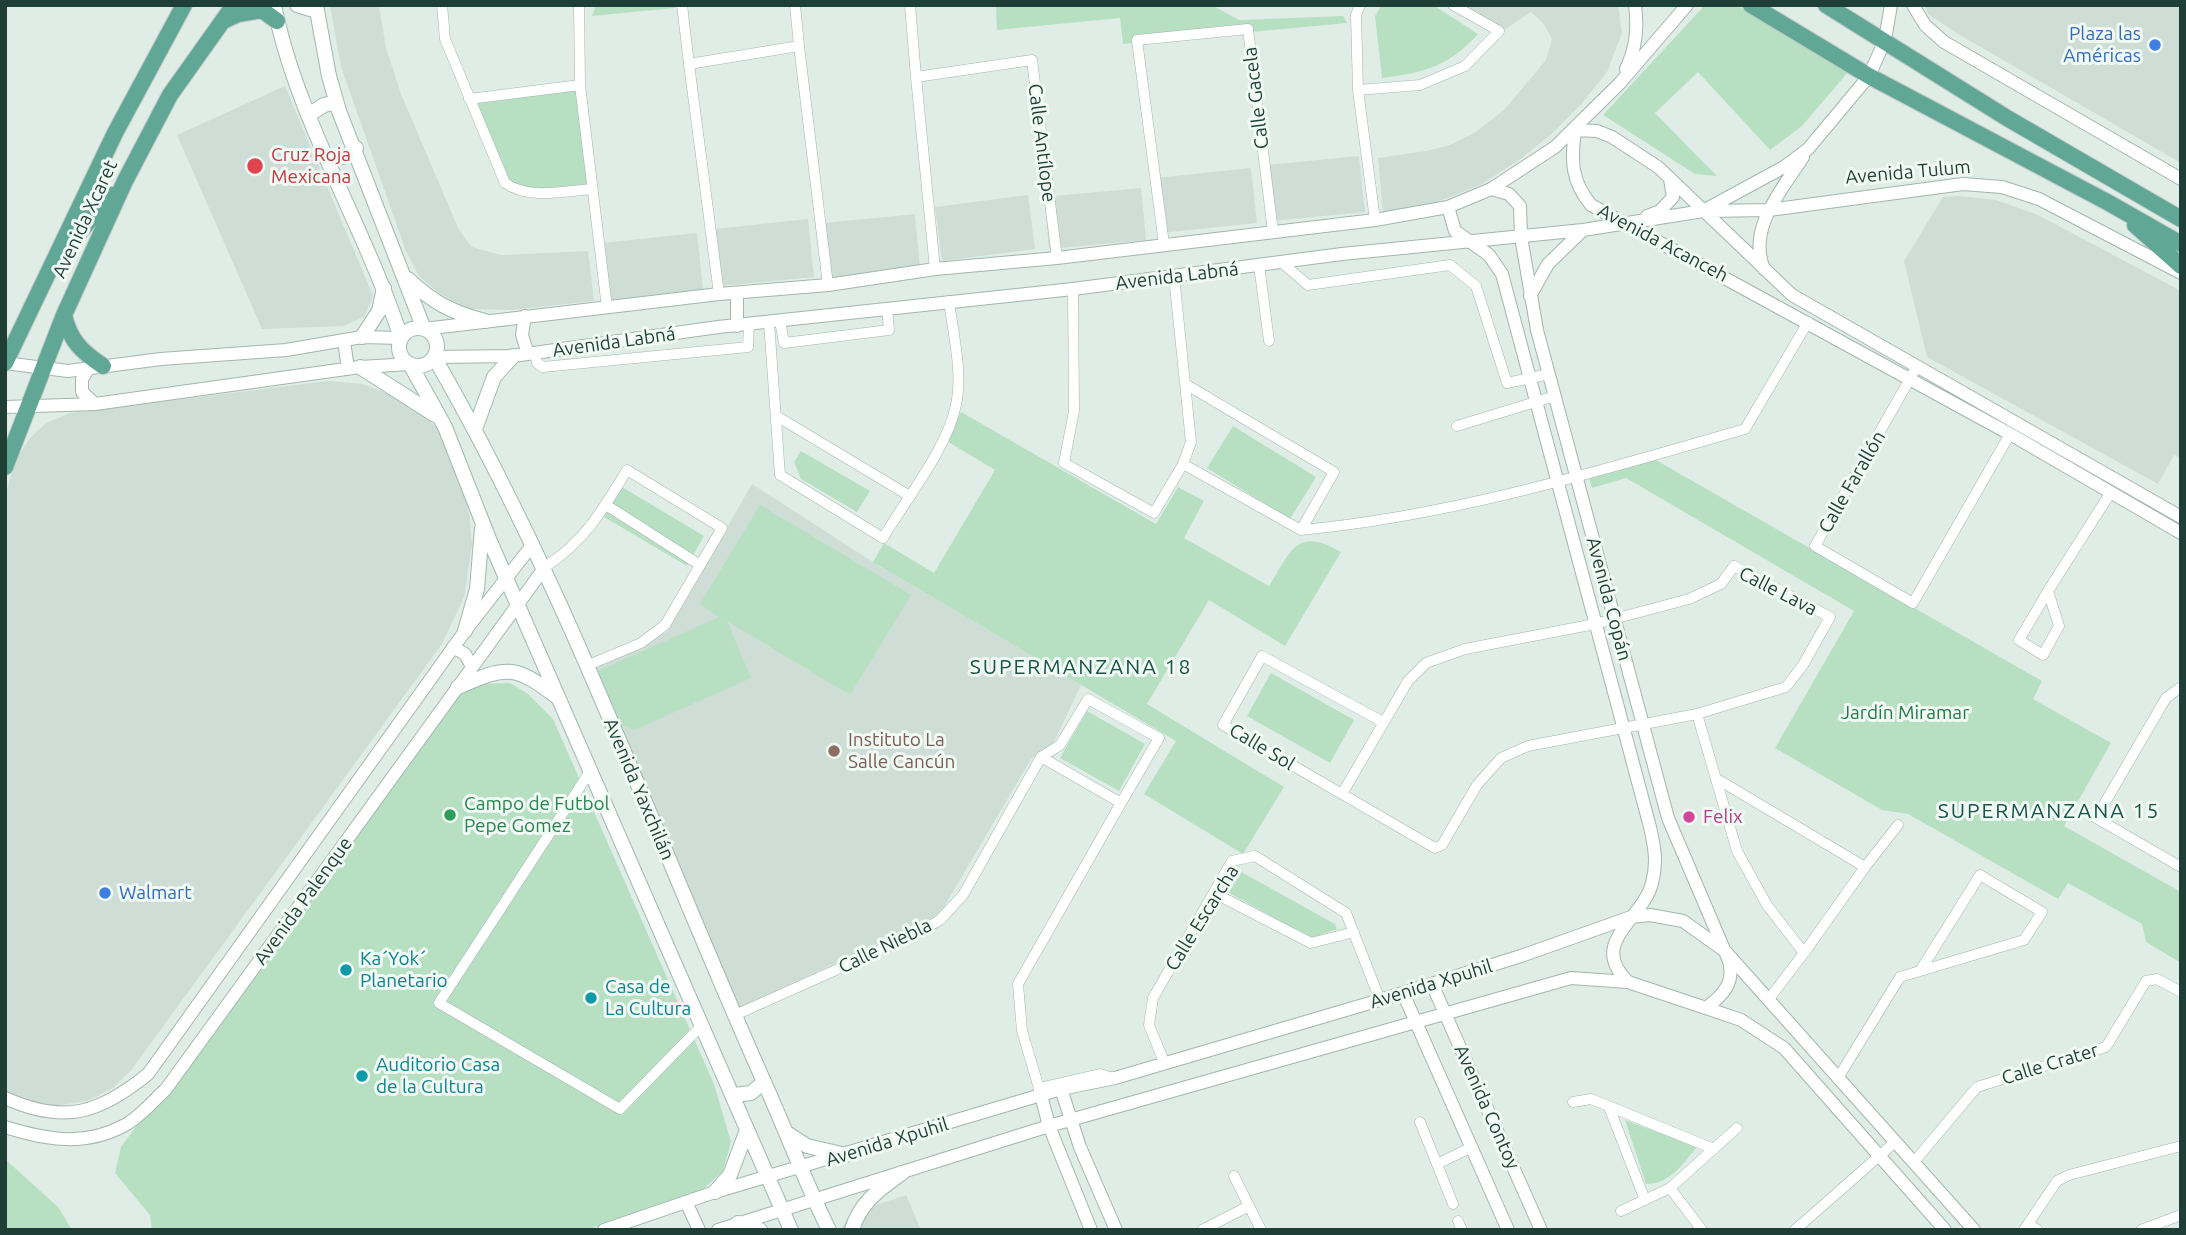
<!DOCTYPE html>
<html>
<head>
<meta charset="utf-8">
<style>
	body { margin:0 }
	#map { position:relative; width:2186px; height:1235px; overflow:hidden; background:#e0ede7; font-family:Ubuntu,sans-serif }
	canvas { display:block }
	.frame { position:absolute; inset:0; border:7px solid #1f3f36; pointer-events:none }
</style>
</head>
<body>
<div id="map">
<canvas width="2186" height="1235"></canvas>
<div class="frame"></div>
</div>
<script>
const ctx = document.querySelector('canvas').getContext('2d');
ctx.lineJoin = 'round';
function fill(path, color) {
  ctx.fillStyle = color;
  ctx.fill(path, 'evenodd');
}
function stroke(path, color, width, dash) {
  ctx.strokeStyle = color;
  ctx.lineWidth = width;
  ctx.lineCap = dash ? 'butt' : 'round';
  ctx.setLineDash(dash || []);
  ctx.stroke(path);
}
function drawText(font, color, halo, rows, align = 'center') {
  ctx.font = font + ' Ubuntu,sans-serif';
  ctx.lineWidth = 6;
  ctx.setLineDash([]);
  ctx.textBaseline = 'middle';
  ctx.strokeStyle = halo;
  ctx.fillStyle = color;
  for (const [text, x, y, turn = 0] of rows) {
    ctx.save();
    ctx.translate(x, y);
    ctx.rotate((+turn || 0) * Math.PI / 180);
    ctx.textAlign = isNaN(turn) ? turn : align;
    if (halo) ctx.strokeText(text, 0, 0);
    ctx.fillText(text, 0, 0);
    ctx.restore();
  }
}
const built = new Path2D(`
	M 330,5 L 379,5 L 386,48 L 401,94 L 459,230 L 472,247 L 501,255 L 588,251 L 594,301 L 511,310 L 468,309 L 439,293 L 419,276 L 406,251 L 341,67 Z
	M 1463,5 L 1618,5 L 1622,33 L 1607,72 L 1582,103 L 1554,132 L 1519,160 L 1482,184 L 1453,196 L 1422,207 L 1383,213 L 1378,158 L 1426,151 L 1450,145 L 1476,132 L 1505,109 L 1546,60 L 1552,39 L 1544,24 L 1531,12 L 1504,30 Z
	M 1925,5 L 2181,5 L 2181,163 L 1953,31 L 1928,14 Z
	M 285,86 L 373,296 L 364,317 L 343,326 L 262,329 L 177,135 Z
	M 1359,156 L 1365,212 L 1272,221 L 1267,165 Z
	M 1251,168 L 1257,223 L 1161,233 L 1156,178 Z
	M 1141,188 L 1146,240 L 1049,249 L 1044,197 Z
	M 1028,195 L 1035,249 L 942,261 L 935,207 Z
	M 1958,196 L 1996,200 L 2038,215 L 2181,291 L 2181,458 L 2174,455 L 2158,484 L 1927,357 L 1904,261 L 1943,197 Z
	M 915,214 L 920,269 L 829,278 L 824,223 Z
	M 808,219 L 814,277 L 720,286 L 715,229 Z
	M 697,233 L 703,290 L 607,300 L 602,243 Z
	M 328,381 L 362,384 L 392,395 L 422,413 L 440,432 L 459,473 L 469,512 L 472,546 L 464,597 L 442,644 L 132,1069 L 113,1088 L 87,1101 L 55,1106 L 37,1105 L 5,1093 L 5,497 L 15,461 L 29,439 L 46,423 L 70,413 Z
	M 752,484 L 873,562 L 1081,685 L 1053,744 L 1031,759 L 944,907 L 934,917 L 740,1008 L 589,671 L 667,632 Z
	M 906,1195 L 921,1230 L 841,1230 L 846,1220 L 858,1211 Z`);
const green = new Path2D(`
	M 596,5 L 675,5 L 675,8 L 592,16 Z
	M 996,5 L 1212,5 L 1239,20 L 1343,16 L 1347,23 L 1123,44 L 1120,18 L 997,30 Z
	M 1382,5 L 1433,5 L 1478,34 C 1449,66 1424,73 1382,78 L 1375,16 Z
	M 1705,5 L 1736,5 L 1849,71 L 1802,126 L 1770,150 L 1698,72 L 1655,113 L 1717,176 L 1695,174 L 1603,115 Z
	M 567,86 L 581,92 L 591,179 L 580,190 L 515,190 L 505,183 L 472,107 L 483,98 Z
	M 961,412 L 1156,524 L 1178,487 L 1204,501 L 1184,538 L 1269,586 C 1290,553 1296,525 1341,552 L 1285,646 L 1209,600 L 1147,704 L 1284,787 L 1243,854 L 1144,794 L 1176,741 L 873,562 L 884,543 L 934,573 L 995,470 L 945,440 Z
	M 1233,426 L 1316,477 L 1290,519 L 1207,468 Z
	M 801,451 L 870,491 L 857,512 L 801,479 L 794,462 Z
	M 1654,459 L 2042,681 L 2033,699 L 2111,743 L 2064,826 L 2181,892 L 2181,963 L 2146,942 L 2142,924 L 2068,883 L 2058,899 L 1908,814 L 1882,810 L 1775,748 L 1854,611 L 1626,478 L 1592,488 L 1589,478 Z
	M 622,487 L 704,536 L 687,566 L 604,517 Z
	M 760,505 L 911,595 L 850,695 L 727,621 L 751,678 L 634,730 L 622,725 L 598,671 L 719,617 L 700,604 Z
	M 1271,673 L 1354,720 L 1330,763 L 1247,716 Z
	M 510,683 L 528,694 L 553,719 L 714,1084 L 731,1142 L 723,1171 L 696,1196 L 586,1230 L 152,1230 L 150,1215 L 115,1173 L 121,1147 L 451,697 L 477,684 Z
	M 1087,711 L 1145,744 L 1119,791 L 1060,758 Z
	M 1236,869 L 1335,924 L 1337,929 L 1311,938 L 1224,890 Z
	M 1625,1120 L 1697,1147 C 1682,1165 1670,1184 1646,1184 Z
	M 5,1159 L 59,1208 L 72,1230 L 5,1230 Z`);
const minor = new Path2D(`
	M 442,5 L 445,39 L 505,183 C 529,200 564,191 592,189
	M 579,5 L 580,85 L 607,308
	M 682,5 L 689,64
	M 795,5 L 799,46
	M 910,5 L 916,77
	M 1360,5 L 1356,15 L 1358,90 L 1375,220
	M 1358,90 L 1420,85 L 1465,66 L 1499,31 L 1453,5
	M 469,99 L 580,85
	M 1164,244 L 1137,40 L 1248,29 L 1273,232
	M 1281,262 L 1308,285 L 1450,265 L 1476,286 L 1507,383 L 1549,374
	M 1259,265 L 1269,341
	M 935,269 L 916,77 L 1032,60 L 1057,258
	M 1073,289 L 1074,411 L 1064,463 L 1154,513 L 1183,464 L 1191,442 L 1174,276
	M 719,294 L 689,64 L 799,46 L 828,285
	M 780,321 L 784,343 L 889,330 L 887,309
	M 769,322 L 780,475 L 883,538 C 906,499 947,449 956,405 C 963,372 953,334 949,301
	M 535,353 L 537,363 L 543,367 L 748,347 L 749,324
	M 1916,368 L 1815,546 L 1913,603 L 2010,434
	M 778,417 L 908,495
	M 1457,426 L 1555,396
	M 1183,464 L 1301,530 L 1334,472 L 1187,385
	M 606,505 L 700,565
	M 1301,530 C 1451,516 1600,471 1745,429 L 1808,322
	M 545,567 C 586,540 602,511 627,470 L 722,528 L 665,625 L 641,643 L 586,666
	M 2048,591 L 2059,626 L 2043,655 L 2019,640 Z
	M 2048,591 L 2111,492
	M 2181,687 L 2166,698 L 2096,818 L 2181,867
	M 1697,714 L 1737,851 L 1767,905 L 1804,953 L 1865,867 L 1717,779
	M 1041,757 L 1060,745 L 1088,699 L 1159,738 L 1121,803
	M 591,770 L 439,1003 L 620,1109 L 702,1025
	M 1342,794 L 1408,681 L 1426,663 L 1465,649 L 1595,624 L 1689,599 L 1721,584 L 1734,566 L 1830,617 L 1803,665 L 1786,687 L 1697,714 L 1528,746 L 1501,758 L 1477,785 L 1442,845 L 1435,848 L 1223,725 L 1262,656 L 1383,722
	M 1865,867 L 1898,825
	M 1214,893 L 1311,943 L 1354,932
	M 1769,999 L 1804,953
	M 733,1016 L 914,935 L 940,920 L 963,895 L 1041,757 L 1121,803 L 1018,984 L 1022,1031 L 1041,1095
	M 1164,1062 L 1149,1025 L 1153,998 L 1232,861 L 1255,856 L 1346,913 L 1380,1000
	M 1838,1078 L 1900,977 L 2024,940 L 2042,912 L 1980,875 L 1920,971
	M 1039,1088 L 1100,1074 L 1113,1078
	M 1573,1102 L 1591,1099 L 1714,1149
	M 1609,1107 L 1645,1200
	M 1420,1122 L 1453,1204
	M 1914,1162 L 1977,1087 L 2106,1047 L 2146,981 L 2157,979 L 2181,992
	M 1437,1164 L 1472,1147
	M 1234,1176 L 1261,1230
	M 1670,1188 L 1702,1230
	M 1621,1211 L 1670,1188 L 1737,1128
	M 1458,1221 L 1462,1230
	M 2028,1224 L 2038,1230
	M 1202,1230 L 1249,1206
	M 1795,1230 L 1895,1142
	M 2024,1230 L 2057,1181 L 2069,1175 L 2181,1146
	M 2141,1230 L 2181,1215`);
const tertiary = new Path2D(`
	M 1913,5 L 1925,25 L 1944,42 L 2181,179
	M 1626,69 C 1636,48 1638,29 1635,5
	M 1575,130 C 1571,160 1571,181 1591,205 L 2010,434 L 2181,533
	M 1575,130 L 1597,131 L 1612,137 L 1658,167 L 1792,295 L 2181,517
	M 1491,189 L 1509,194 L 1520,206 L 1521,237 L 1537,330 L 1668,818 L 1729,961 C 1735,983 1723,995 1706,1008
	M 1448,207 L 1455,231 L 1489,255 L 1502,274 L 1649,823 C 1654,844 1658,862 1652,883 C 1643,920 1587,942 1628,982
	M 1707,211 L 1769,210 L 1963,184 L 2002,187 L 2039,199 L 2181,273
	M 1647,216 L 1660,211 L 1673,197 L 1670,179
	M 1764,269 C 1747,228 1782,190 1803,157
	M 737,294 L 737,326
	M 1530,296 L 1548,264 L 1581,232
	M 525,316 L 522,335 L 528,354
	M 424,329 L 719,294 L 828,285 L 935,269 L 1057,258 L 1375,220 L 1448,207 L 1491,189 L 1555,147 L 1620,83 L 1687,5
	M 344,341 L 348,369
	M 434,357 L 513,356 L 718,327 L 1073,289 L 1342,254 L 1583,230 L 1703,211 L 1784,167 L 1808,149 L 1869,76 L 1885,40 L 1891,5
	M 5,363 L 68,371 L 161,359 L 286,350 L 362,337 L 401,338
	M 90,366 L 82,379 L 82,392 L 95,404
	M 5,407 L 95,404 L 360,367 L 410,364
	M 453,647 L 465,654 L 471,665
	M 1432,984 L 1541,1230
	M 1403,993 L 1508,1230
	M 1061,1089 L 1080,1147 L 1116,1230
	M 1041,1095 L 1049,1126 L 1091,1230
	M 5,1098 C 65,1125 100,1113 148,1074 L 465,631 L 533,544
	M 5,1127 C 47,1140 85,1147 125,1125 C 140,1117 153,1101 166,1089 L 545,567
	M 687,1204 L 699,1230
	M 604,1230 L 715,1192 L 1061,1089 L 1115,1078 L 1380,1000 L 1521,956 L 1631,917 L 1650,915 L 1683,921 L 1725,951 L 1974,1230
	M 718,1230 L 1049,1126 L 1571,978 L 1628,982 L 1706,1008 L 1741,1020 L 1784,1048 L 1945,1230`);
const secondary = new Path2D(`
	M 274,5 C 297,120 365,226 401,338
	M 297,5 L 317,11
	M 316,5 L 329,76 L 339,111 L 424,329
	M 310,114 L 324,105 L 336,102
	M 330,160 L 350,155 L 356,148
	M 408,279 C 432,302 453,313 485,321
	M399 347a19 19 0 1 1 38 0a19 19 0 1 1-38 0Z
	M 362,337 L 379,311 L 384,288
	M 434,357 C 568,588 656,841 765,1084 C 787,1133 805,1182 829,1230
	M 410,364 L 445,427 L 489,539 L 791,1230
	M 360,367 L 435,415
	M 475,429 L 494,377 L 513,356
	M 465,631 L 477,589 L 482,528
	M 458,687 C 506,666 514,664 557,697
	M 734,1095 L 751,1093 L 764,1082
	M 787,1133 L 807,1146 L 846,1155
	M 715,1192 L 730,1175 L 747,1130
	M 738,1223 L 760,1230
	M 852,1230 C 860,1202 880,1189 902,1173`);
const primary = new Path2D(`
	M 1751,5 L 1869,76 L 2109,203 L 2181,244
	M 1826,5 L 2007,118 L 2181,219
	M 223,21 L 238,14 L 262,10 L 277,21
	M 2135,225 L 2181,266
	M 69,244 L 112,195
	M 64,315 C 70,341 82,352 103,366
	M 5,363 L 115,133 L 184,5
	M 5,467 L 64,315 L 125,181 L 170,95 L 234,5`);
const markers = [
	[2155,45,7,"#3f7fe0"],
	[255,166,9,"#e0444e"],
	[834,751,7,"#8d6e63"],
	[450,815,7,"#2e9e5b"],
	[1689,817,7,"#d1479c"],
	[105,893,7,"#3f7fe0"],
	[346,970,7,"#0f9aa8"],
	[591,998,7,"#0f9aa8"],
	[362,1076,7,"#0f9aa8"]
];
const shopNames = [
	["Plaza las",2141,34],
	["Américas",2141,56],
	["Walmart",119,893,"left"]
];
const streetNames = [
	["Calle Gacela",1256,98,-97],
	["Calle Antílope",1042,143,83],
	["Avenida Tulum",1908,172,-5],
	["Avenida Xcaret",85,219,-65],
	["Avenida Acanceh",1663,243,28],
	["Avenida Labná",1177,276,-7],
	["Avenida Labná",614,342,-8],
	["Calle Farallón",1852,482,-60],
	["Calle Lava",1778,591,27],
	["Avenida Copán",1609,599,75],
	["Calle Sol",1262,747,31],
	["Avenida Yaxchilán",639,789,67],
	["Avenida Palenque",303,901,-54],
	["Calle Escarcha",1202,918,-58],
	["Calle Niebla",885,946,-26],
	["Avenida Xpuhil",1431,984,-17],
	["Calle Crater",2050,1064,-17],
	["Avenida Contoy",1487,1107,66],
	["Avenida Xpuhil",887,1142,-17]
];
const healthNames = [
	["Cruz Roja",271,155],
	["Mexicana",271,177]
];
const parkNames = [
	["Jardín Miramar",1905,713]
];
const educationNames = [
	["Instituto La",848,740],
	["Salle Cancún",848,762]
];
const leisureNames = [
	["Campo de Futbol",464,804],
	["Pepe Gomez",464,826]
];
const hotelNames = [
	["Felix",1703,817]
];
const cultureNames = [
	["Ka´Yok´",360,959],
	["Planetario",360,981],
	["Casa de",605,987],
	["La Cultura",605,1009],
	["Auditorio Casa",376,1065],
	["de la Cultura",376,1087]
];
const neighbourhoodNames = [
	["SUPERMANZANA 18",1081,667],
	["SUPERMANZANA 15",2049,811]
];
fill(built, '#ceddd6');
fill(green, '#b7e0c2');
stroke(minor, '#a2b5ae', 11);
stroke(tertiary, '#a2b5ae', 14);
stroke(secondary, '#9dbab0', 16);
stroke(primary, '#c0c9c7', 18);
stroke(minor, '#fff', 10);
stroke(tertiary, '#fff', 12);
stroke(secondary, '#fff', 14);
stroke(primary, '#60a795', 16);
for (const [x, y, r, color] of markers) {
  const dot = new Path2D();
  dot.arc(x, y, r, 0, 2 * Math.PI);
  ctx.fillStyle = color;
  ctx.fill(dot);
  stroke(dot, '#f1f9f5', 2.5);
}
drawText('19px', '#366cbe', '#f1f9f5', shopNames, 'right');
drawText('19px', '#1f3f36', '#f1f9f5', streetNames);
drawText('19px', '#be3a42', '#f1f9f5', healthNames, 'left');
drawText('19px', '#257a46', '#f1f9f5', parkNames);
drawText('19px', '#785e54', '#f1f9f5', educationNames, 'left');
drawText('19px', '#27864d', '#f1f9f5', leisureNames, 'left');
drawText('19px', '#b23c85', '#f1f9f5', hotelNames, 'left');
drawText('19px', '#0d838f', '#f1f9f5', cultureNames, 'left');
ctx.letterSpacing = '2px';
drawText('21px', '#195345', '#f1f9f5', neighbourhoodNames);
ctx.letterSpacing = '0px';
</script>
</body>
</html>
